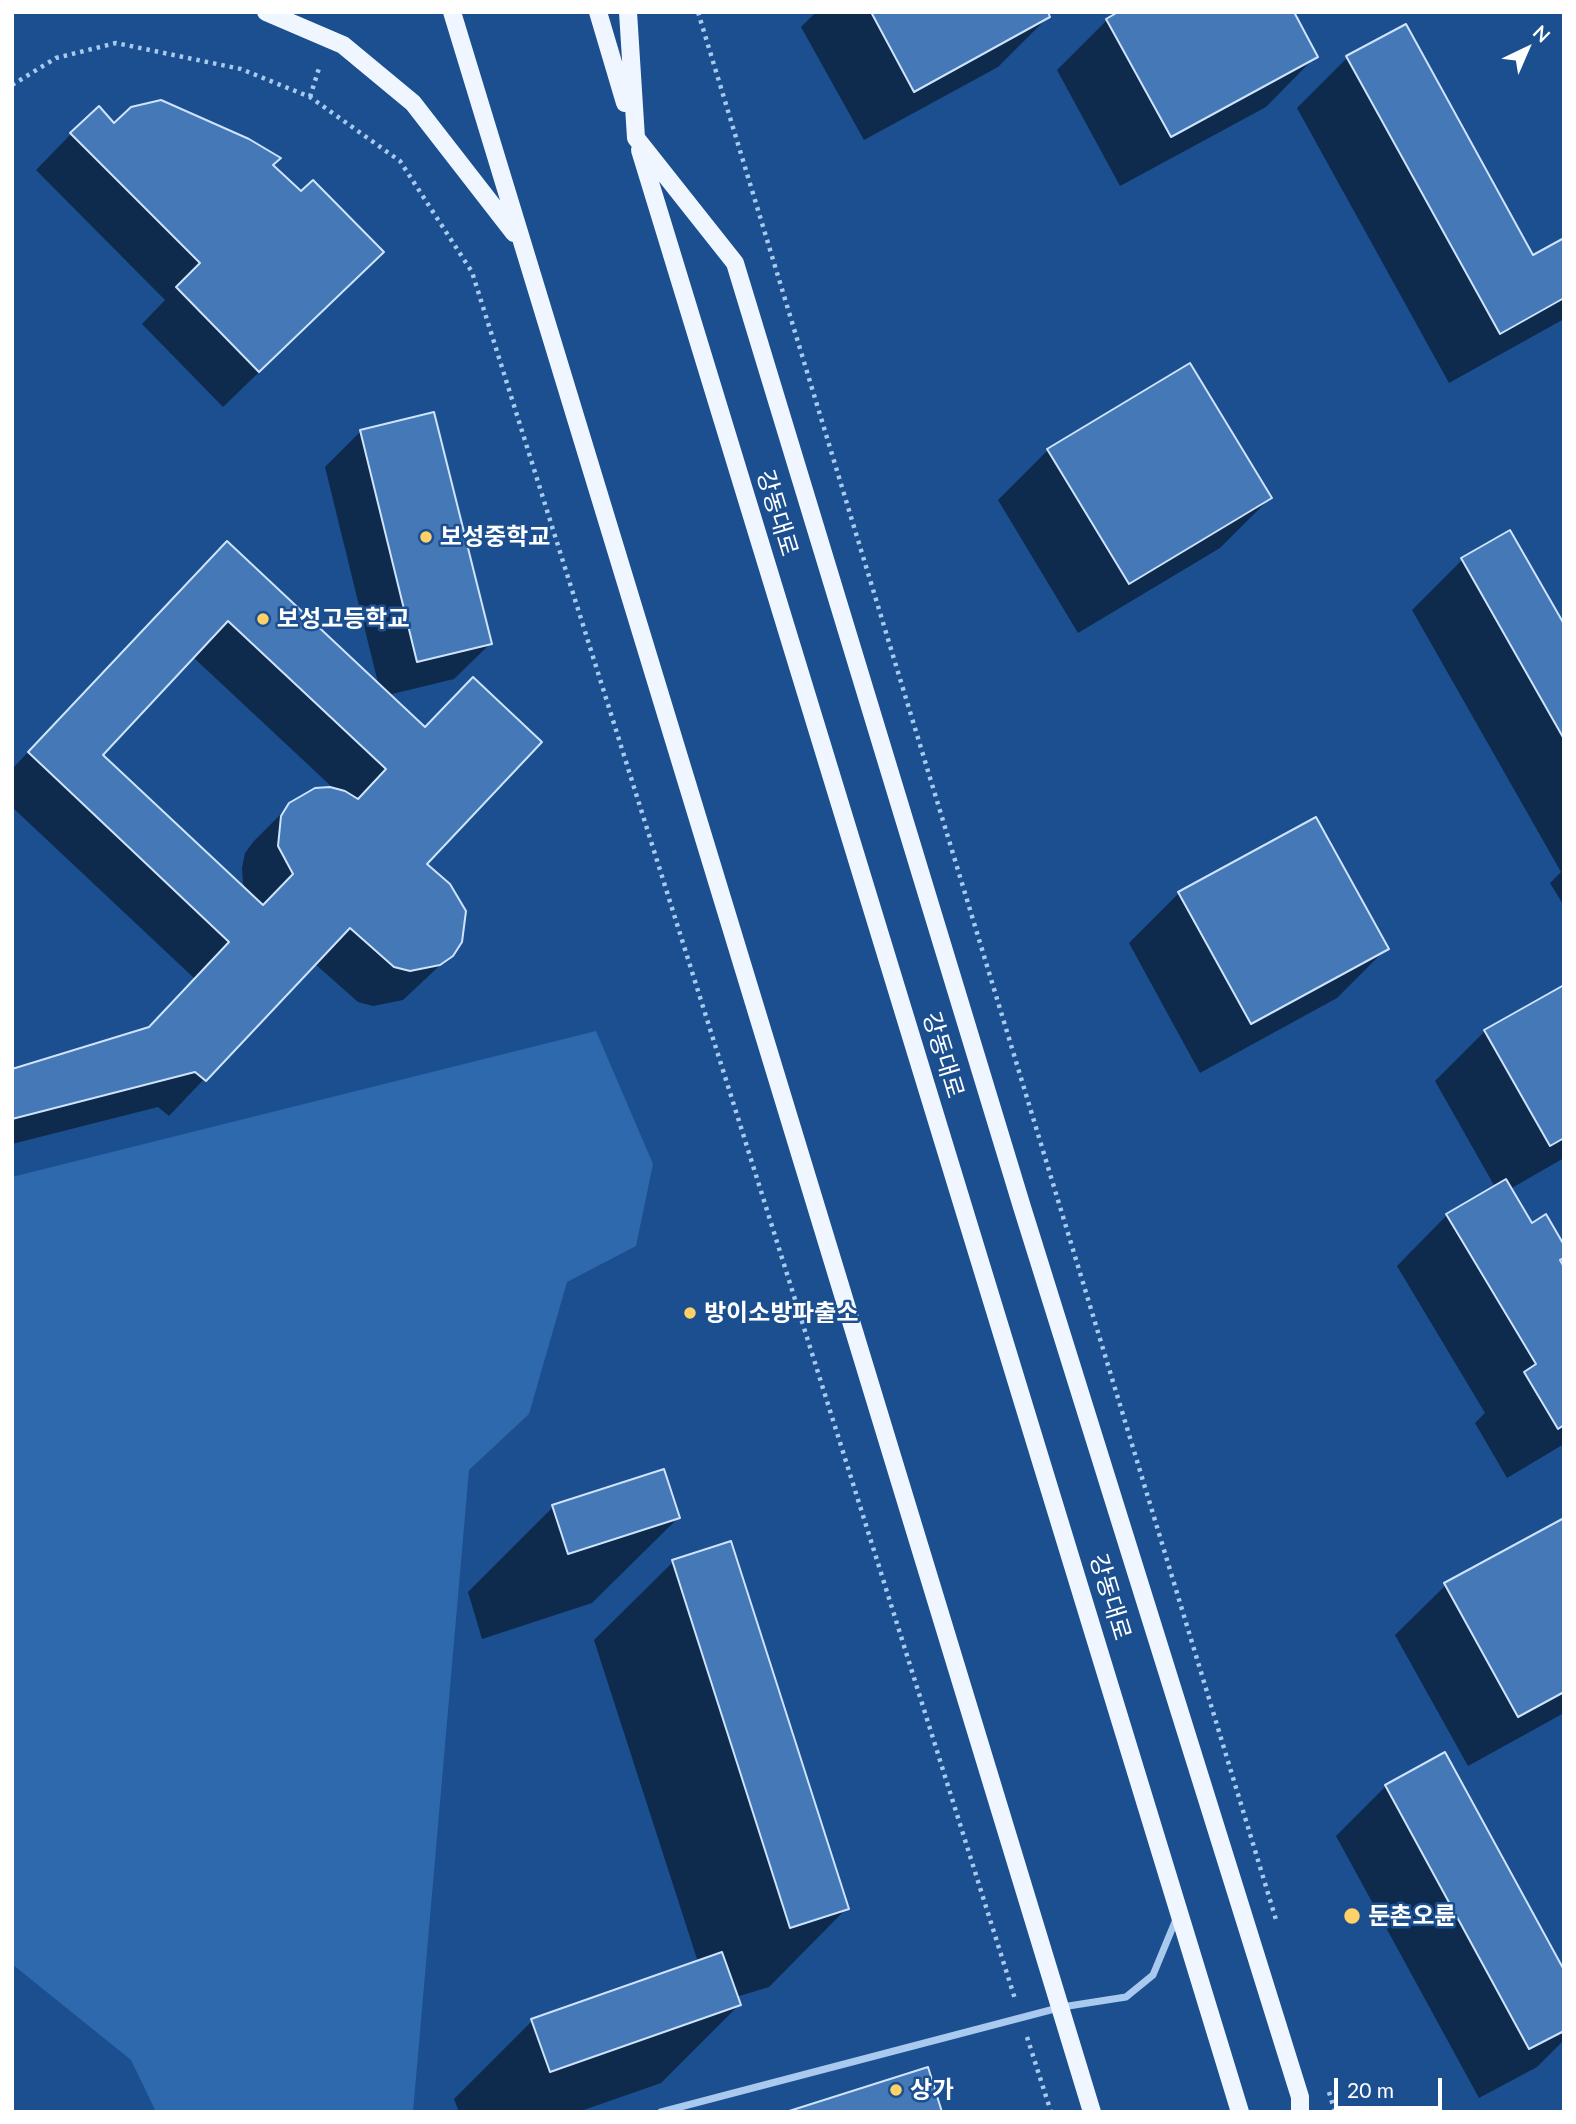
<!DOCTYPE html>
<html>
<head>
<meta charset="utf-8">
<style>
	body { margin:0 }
	#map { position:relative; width:1576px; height:2124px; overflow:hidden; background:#1b4f8f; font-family:Lato,sans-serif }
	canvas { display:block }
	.frame { position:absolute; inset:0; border:14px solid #fff; pointer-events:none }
	.north { position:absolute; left:1492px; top:14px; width:70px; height:70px; -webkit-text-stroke:5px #1b4f8f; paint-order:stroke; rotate:44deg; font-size:19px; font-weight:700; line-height:28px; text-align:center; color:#fff }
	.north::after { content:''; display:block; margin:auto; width:24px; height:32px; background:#fff; clip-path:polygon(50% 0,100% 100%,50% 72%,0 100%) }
	.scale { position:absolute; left:1334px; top:2078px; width:108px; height:32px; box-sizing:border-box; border:4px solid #fff; border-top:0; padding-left:9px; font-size:21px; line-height:24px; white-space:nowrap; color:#fff; -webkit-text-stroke:5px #1b4f8f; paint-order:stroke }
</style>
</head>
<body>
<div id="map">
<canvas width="1576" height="2124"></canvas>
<div class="frame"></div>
<div class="north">N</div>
<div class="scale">20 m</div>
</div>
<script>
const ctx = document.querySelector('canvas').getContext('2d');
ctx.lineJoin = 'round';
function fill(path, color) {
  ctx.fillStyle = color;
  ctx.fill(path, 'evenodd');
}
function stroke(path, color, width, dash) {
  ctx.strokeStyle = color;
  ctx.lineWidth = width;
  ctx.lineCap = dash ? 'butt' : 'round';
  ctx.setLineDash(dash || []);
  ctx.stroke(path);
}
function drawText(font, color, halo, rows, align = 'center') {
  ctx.font = font + ' Lato,"Noto Sans KR",sans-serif';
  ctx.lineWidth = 5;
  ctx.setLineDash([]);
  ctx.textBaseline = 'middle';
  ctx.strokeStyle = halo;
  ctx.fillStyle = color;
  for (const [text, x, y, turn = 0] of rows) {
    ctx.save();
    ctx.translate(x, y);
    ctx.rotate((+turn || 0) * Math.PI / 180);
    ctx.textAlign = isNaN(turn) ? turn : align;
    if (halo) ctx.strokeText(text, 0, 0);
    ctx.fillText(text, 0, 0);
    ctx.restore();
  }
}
const green = new Path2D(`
	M 596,1031 L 653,1164 L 636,1246 L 567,1282 L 529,1414 L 469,1470 L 413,2112 L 156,2112 L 131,2060 L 12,1964 L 12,1177 Z`);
const shadow = new Path2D(`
	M 816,12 L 1046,12 L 1048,17 L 998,67 L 864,140 L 801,27 Z
	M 1107,20 L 1316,56 L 1266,107 L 1120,186 L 1057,70 Z
	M 1347,58 L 1533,258 L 1564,240 L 1564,319 L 1449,383 L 1297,108 Z
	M 114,125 L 271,166 L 346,288 L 223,407 L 142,324 L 165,300 L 36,170 L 71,134 Z
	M 361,431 L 490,644 L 454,679 L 388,695 L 425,864 L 458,898 L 464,912 L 464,927 L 451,955 L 403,1000 L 373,1006 L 358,1002 L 314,963 L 169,1116 L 158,1107 L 12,1144 L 12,1070 L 147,1030 L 195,979 L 12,807 L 12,769 L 227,543 L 379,687 L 325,467 ZM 193,657 L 333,788 L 290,805 L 254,841 L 245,853 L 242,868 L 243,883 L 247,892 L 101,755 Z
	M 1048,450 L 1270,498 L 1220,548 L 1078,633 L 998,500 Z
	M 1510,533 L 1564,628 L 1564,906 L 1550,883 L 1561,872 L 1412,610 L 1462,560 Z
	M 1179,893 L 1387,948 L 1337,998 L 1200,1073 L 1129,943 Z
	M 1564,987 L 1564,1158 L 1510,1189 L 1532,1225 L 1564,1248 L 1564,1259 L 1560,1263 L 1564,1270 L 1564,1444 L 1507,1478 L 1475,1423 L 1485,1413 L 1397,1266 L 1447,1215 L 1495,1187 L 1435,1081 L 1485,1031 Z
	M 553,1507 L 678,1518 L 592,1603 L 482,1639 L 468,1592 Z
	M 1564,1520 L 1564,1713 L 1468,1766 L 1395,1635 L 1446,1585 Z
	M 673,1562 L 847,1908 L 769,1987 L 736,1997 L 739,2005 L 661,2083 L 578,2112 L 459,2112 L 454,2099 L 532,2021 L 698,1962 L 594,1640 Z
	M 1386,1786 L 1564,1973 L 1564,2040 L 1537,2067 L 1479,2098 L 1336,1836 Z`);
const building = new Path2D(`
	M 871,12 L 1048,12 L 1050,17 L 914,92 Z
	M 1118,12 L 1294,12 L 1318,57 L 1171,137 L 1106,19 Z
	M 1406,24 L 1533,255 L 1564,238 L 1564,298 L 1500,334 L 1346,56 Z
	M 161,100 L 249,139 L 281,158 L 273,165 L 301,191 L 313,180 L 384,252 L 259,372 L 176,287 L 200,263 L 70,133 L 99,106 L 114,123 L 131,107 Z
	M 1190,363 L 1272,498 L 1129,584 L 1047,449 Z
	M 434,412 L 492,644 L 417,662 L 360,430 Z
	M 1510,530 L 1564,624 L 1564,739 L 1461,558 Z
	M 227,541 L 425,727 L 473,677 L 542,742 L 427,864 L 450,884 L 466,911 L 462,942 L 453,956 L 440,965 L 410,971 L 394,967 L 350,928 L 206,1081 L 195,1072 L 12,1119 L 12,1069 L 149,1027 L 229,942 L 28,752 ZM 228,621 L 386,769 L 358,799 L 345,791 L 330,787 L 315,788 L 289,803 L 281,816 L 278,846 L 293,874 L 263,905 L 103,755 Z
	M 1316,817 L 1389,949 L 1251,1024 L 1178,892 Z
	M 1564,985 L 1564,1138 L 1550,1146 L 1484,1030 Z
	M 1506,1179 L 1532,1223 L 1546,1214 L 1564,1245 L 1564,1258 L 1560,1260 L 1564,1267 L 1564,1425 L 1558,1429 L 1524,1372 L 1536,1364 L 1446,1214 Z
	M 664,1469 L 680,1518 L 568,1554 L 552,1505 Z
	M 1564,1518 L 1564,1692 L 1518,1717 L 1444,1583 Z
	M 731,1541 L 849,1909 L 790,1928 L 672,1560 Z
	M 1445,1752 L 1564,1970 L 1564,2031 L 1529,2049 L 1385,1785 Z
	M 722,1952 L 741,2005 L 550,2072 L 531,2019 Z
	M 928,2067 L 942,2112 L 786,2112 Z`);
const path = new Path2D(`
	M 698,12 L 1277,1923
	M 12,85 L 56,58 L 116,43 L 241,69 L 310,97 L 400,161 L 472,272 L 1015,1999
	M 310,97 L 320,65
	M 1027,2037 L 1051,2112
	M 1329,2092 L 1335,2112`);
const street = new Path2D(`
	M 661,2112 L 1062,2007 L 1126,1997 L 1153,1975 L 1177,1917`);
const primary = new Path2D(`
	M 266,12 L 343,45 L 413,103 L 514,233
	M 452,12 L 1092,2112
	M 598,12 L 625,103
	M 628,12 L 636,138 L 735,263 L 1022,1207 L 1300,2097 L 1300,2112
	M 640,150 L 1240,2112`);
const markers = [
	[426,537,7,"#ffd166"],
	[263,619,7,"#ffd166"],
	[690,1313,7,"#ffd166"],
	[1352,1916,9,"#ffd166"],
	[896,2090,7,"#ffd166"]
];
const streetNames = [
	["강동대로",777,513,73],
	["강동대로",943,1055,73],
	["강동대로",1110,1597,73]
];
const poiNames = [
	["보성중학교",440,537],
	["보성고등학교",277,619],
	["방이소방파출소",704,1313],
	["둔촌오륜",1368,1916],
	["상가",910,2090]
];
fill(green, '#2e69ad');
fill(shadow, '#0007');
fill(building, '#4478b7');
stroke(building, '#cfe3fa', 2);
stroke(path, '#a9c9ee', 4.5, [3.5, 5]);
stroke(street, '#a9c9ee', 7);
stroke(primary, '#f0f6ff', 18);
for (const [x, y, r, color] of markers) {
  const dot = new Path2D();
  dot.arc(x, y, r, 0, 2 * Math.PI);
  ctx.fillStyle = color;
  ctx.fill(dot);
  stroke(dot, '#1b4f8f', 2.5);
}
drawText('24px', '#fff', '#1b4f8f', streetNames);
drawText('bold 24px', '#fff', '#1b4f8f', poiNames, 'left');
</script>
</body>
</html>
